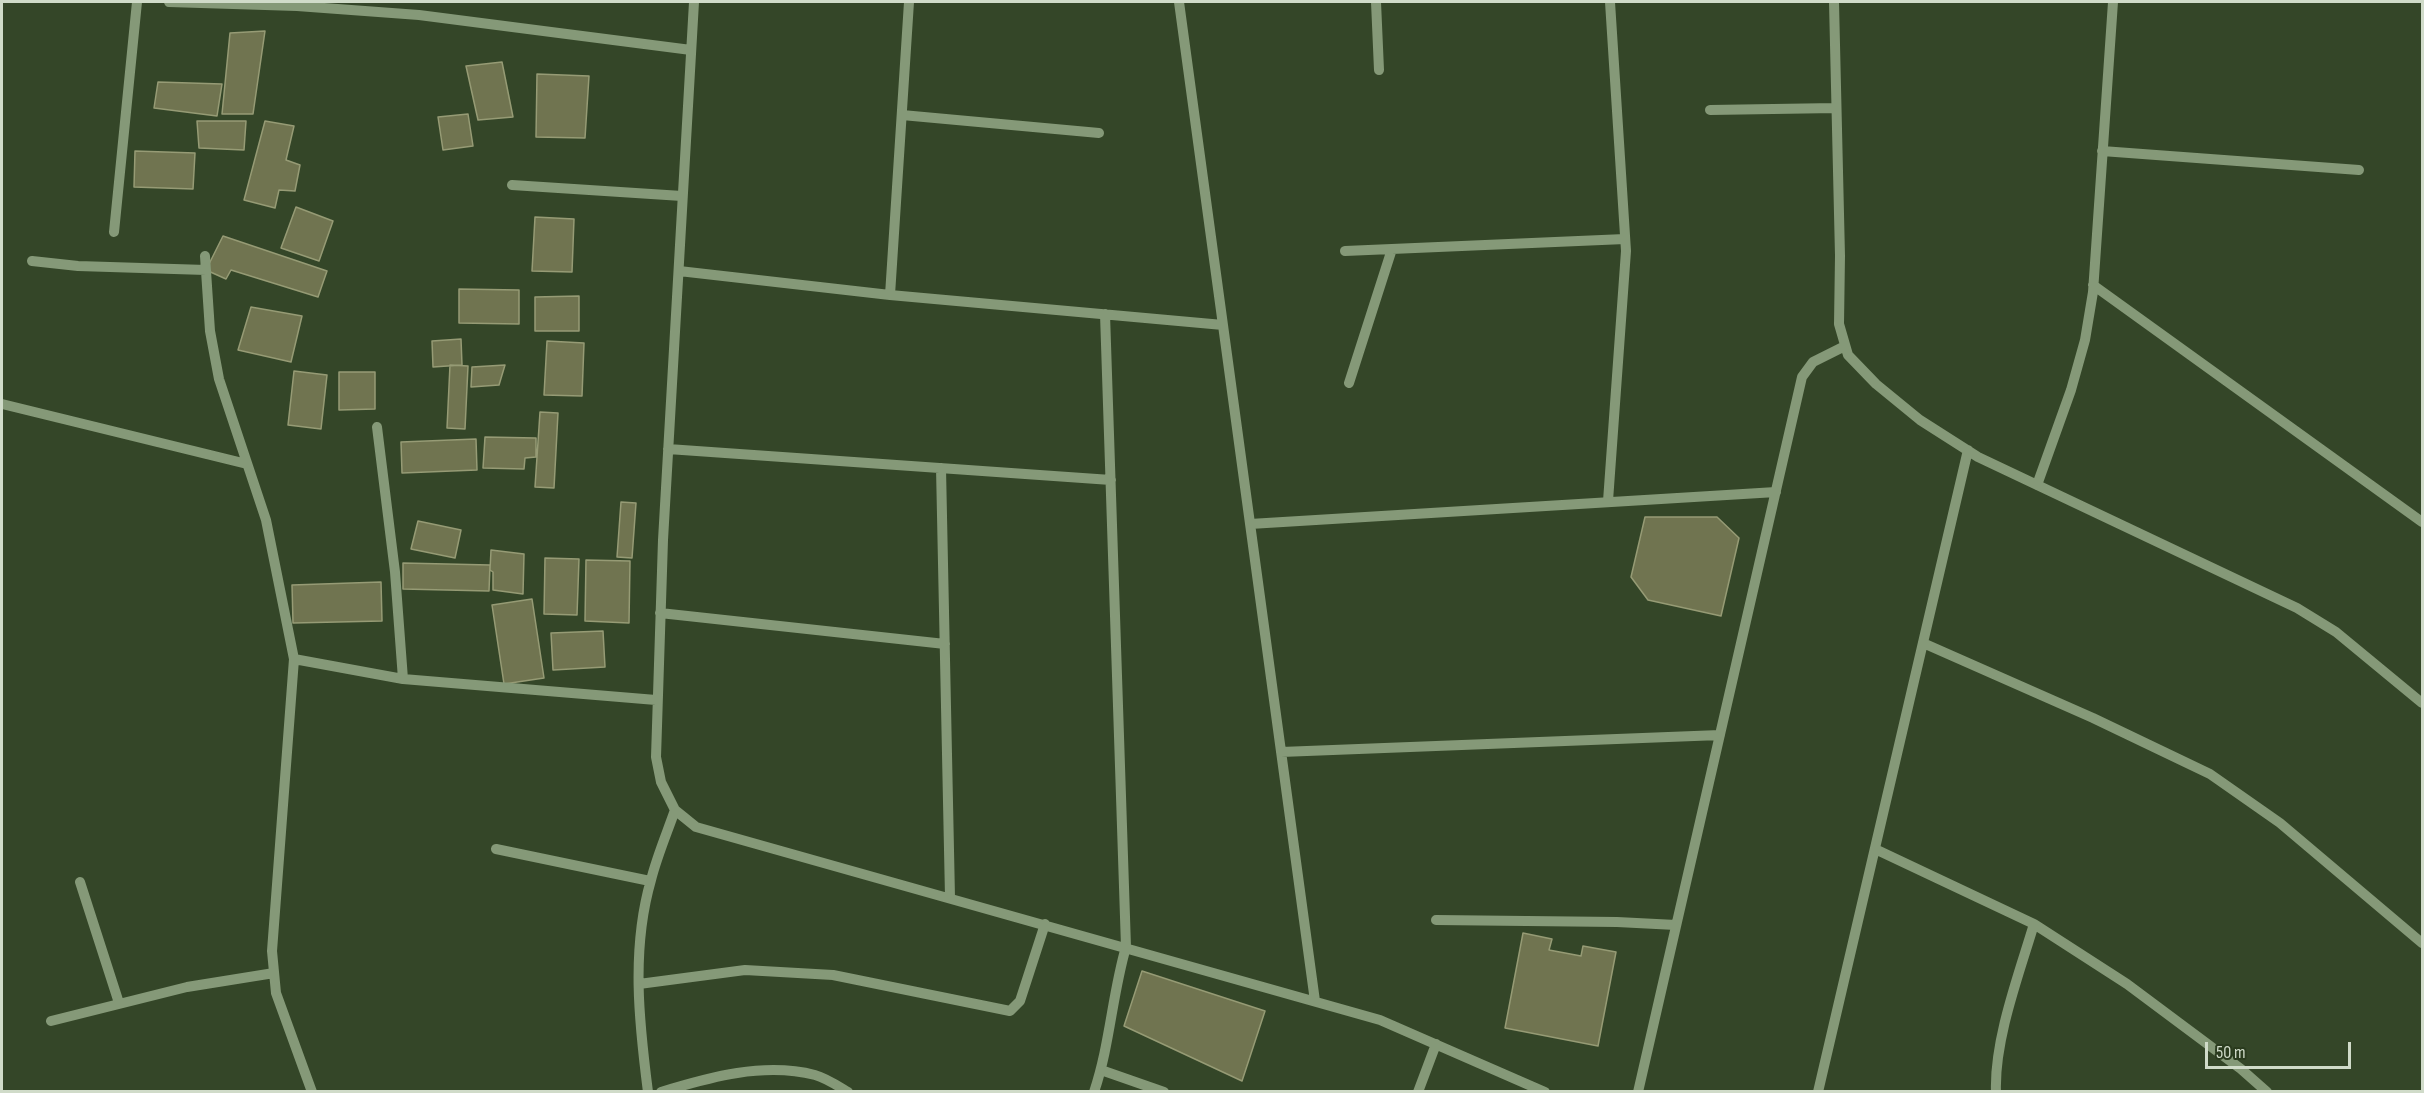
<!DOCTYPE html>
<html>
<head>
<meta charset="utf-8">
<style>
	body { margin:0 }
	#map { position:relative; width:2424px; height:1093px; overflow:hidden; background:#344628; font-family:"Sofia Sans Condensed",sans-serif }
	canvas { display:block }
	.frame { position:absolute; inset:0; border:3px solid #d0dbc9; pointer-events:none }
	.scale { position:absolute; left:2205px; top:1042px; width:146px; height:27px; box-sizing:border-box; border:3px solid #d0dbc9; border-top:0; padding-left:8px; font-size:18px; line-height:21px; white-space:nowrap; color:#d0dbc9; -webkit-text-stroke:4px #2a3b1e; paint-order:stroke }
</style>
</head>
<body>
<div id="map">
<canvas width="2424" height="1093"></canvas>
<div class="frame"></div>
<div class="scale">50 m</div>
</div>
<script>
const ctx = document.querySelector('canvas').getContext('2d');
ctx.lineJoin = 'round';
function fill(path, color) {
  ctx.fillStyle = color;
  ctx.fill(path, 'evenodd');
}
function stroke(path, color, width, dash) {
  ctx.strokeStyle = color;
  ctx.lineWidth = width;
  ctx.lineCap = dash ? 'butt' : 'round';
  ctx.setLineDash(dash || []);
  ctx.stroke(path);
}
const building = new Path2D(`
	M 265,31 L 253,114 L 222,114 L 230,33 Z
	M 502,62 L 513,117 L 478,120 L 466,66 Z
	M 537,74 L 589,76 L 585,138 L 536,137 Z
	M 158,82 L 222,84 L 217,116 L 154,108 Z
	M 468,114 L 473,146 L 443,150 L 438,117 Z
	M 197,121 L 246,121 L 244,150 L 199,148 Z
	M 265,121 L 294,126 L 286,160 L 300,165 L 295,191 L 279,190 L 275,208 L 244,200 Z
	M 135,151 L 195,153 L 193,189 L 134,187 Z
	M 296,207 L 333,221 L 319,261 L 281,248 Z
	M 535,217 L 574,219 L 572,272 L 532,271 Z
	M 223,236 L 327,271 L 318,297 L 231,270 L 226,279 L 206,270 Z
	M 459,289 L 519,290 L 519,324 L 459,323 Z
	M 579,296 L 579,331 L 535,331 L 535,297 Z
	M 251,307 L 302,316 L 291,362 L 238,350 Z
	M 461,339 L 462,365 L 433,367 L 432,341 Z
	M 547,341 L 584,343 L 582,396 L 544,395 Z
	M 450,365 L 468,366 L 465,429 L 447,428 Z
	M 505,365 L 499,385 L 471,387 L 472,367 Z
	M 294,371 L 327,375 L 321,429 L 288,425 Z
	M 339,372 L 375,372 L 375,409 L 339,410 Z
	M 540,412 L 558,413 L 554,488 L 535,487 Z
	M 485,437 L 536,438 L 536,457 L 525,458 L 524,469 L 483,468 Z
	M 476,439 L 477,470 L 402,473 L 401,442 Z
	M 621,502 L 636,503 L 632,558 L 617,557 Z
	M 1645,517 L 1717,517 L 1739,538 L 1721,616 L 1648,600 L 1631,577 Z
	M 418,521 L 461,530 L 455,558 L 411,549 Z
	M 491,550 L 524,554 L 523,594 L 493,590 L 493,572 L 490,570 Z
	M 545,558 L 579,559 L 577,615 L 544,614 Z
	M 586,560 L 630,561 L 629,623 L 585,621 Z
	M 403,563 L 490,565 L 489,591 L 403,589 Z
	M 381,582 L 382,621 L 293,623 L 292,585 Z
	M 532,599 L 544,678 L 504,684 L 492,605 Z
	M 603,631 L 605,667 L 553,670 L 551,633 Z
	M 1523,933 L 1552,939 L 1549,950 L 1581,956 L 1583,946 L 1616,952 L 1598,1046 L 1505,1028 Z
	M 1142,971 L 1265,1011 L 1242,1081 L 1124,1026 Z`);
const minor = new Path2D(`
	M 169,2 L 297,6 L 419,15 L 691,50
	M 694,2 L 663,540 L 656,757 L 661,782 L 675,810 L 696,827 L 1380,1020 L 1545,1092
	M 1179,2 L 1315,1001
	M 1376,2 L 1379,70
	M 1834,2 L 1840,256 L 1839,324 L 1848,355 L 1876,384 L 1920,420 L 1978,457 L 2297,608 L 2336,632 L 2422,703
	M 1710,110 L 1836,108
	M 902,115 L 1099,133
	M 2102,151 L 2359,170
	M 512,185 L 682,196
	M 114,232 L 137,2
	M 1345,251 L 1625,239
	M 205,256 L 210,331 L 219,379 L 266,520 L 294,659 L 272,951 L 276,993 L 312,1092
	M 32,261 L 78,266 L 206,270
	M 679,271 L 890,295 L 1223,325
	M 2093,285 L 2422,522
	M 890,295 L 909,2
	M 1349,383 L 1392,249
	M 2,404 L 247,464
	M 377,427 L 395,572 L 403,679
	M 668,449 L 1111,480
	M 941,468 L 950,897
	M 2037,485 L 2071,390 L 2085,340 L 2093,292 L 2113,2
	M 1608,501 L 1626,251 L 1610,2
	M 1250,524 L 1776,492
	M 660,613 L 945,644
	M 1923,643 L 2093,718 L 2210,774 L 2280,823 L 2422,943
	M 294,659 L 403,679 L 656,700
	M 1281,752 L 1720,735
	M 496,849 L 650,881
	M 1875,849 L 2034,924 L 2127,984 L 2241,1069 L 2267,1092
	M 80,882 L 119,1003
	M 1436,920 L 1617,922 L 1676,925
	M 639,984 L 745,970 L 833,975 L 1010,1011 L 1020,1001 L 1045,924
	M 51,1021 L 187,987 L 274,973
	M 1101,1070 L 1164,1092
	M 648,1092 C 639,1022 631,949 651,880 C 657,856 667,833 675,810
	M 661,1092 C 710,1077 764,1062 815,1075 C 826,1078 838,1086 848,1092
	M 1094,1092 C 1110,1045 1112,995 1126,947 L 1105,314
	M 1418,1092 L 1436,1044
	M 1638,1092 L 1802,377 L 1813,362 L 1845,346
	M 1818,1092 L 1968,450
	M 1996,1092 C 1994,1040 2019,974 2034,924`);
fill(building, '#707450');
stroke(building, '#969b75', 1.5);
stroke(minor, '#859978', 10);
</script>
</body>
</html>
